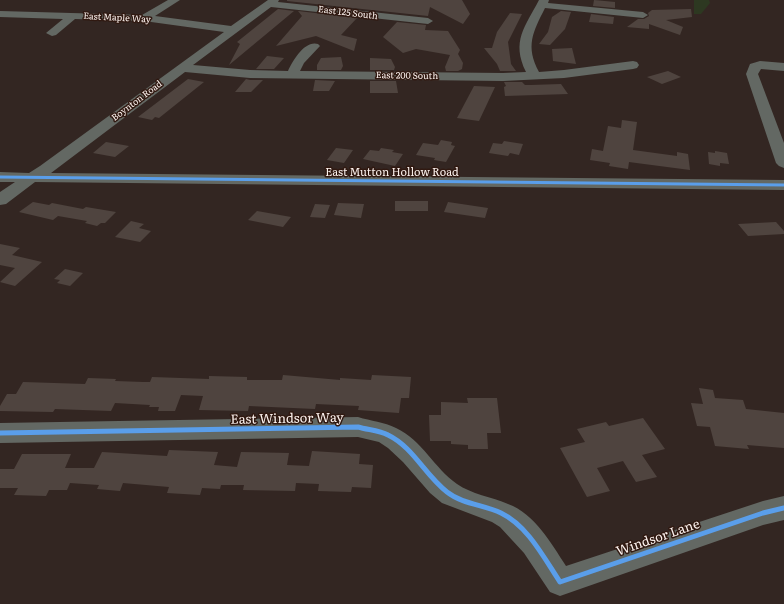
<!DOCTYPE html>
<html>
<head>
<meta charset="utf-8">
<style>
	body { margin:0 }
	canvas { display:block; background:#332622 }
</style>
</head>
<body>
<canvas width="784" height="604"></canvas>
<script>
const ctx = document.querySelector('canvas').getContext('2d');
ctx.lineJoin = 'round';
function fill(path, color) {
  ctx.fillStyle = color;
  ctx.fill(path, 'evenodd');
}
function stroke(path, color, width, dash) {
  ctx.strokeStyle = color;
  ctx.lineWidth = width;
  ctx.lineCap = dash ? 'butt' : 'round';
  ctx.setLineDash(dash || []);
  ctx.stroke(path);
}
function drawText(font, color, halo, rows, align = 'center') {
  ctx.font = font + ' Literata,serif';
  ctx.lineWidth = 3;
  ctx.setLineDash([]);
  ctx.textBaseline = 'middle';
  ctx.strokeStyle = halo;
  ctx.fillStyle = color;
  for (const [text, x, y, turn = 0] of rows) {
    ctx.save();
    ctx.translate(x, y);
    ctx.rotate((+turn || 0) * Math.PI / 180);
    ctx.textAlign = isNaN(turn) ? turn : align;
    if (halo) ctx.strokeText(text, 0, 0);
    ctx.fillText(text, 0, 0);
    ctx.restore();
  }
}
const green = new Path2D(`
	M 694,0 L 709,0 L 710,3 L 701,14 L 694,14 Z`);
const building = new Path2D(`
	M 287,0 L 462,0 L 470,14 L 463,24 L 430,7 L 428,16 L 287,1 Z
	M 594,0 L 615,2 L 615,8 L 593,6 Z
	M 278,9 L 294,11 L 229,65 L 240,44 L 237,42 Z
	M 691,9 L 692,17 L 666,20 L 683,27 L 680,35 L 649,24 L 649,29 L 627,27 L 638,19 L 644,19 L 649,16 L 648,13 L 652,10 Z
	M 298,11 L 357,18 L 341,35 L 357,39 L 354,51 L 316,36 L 276,46 L 302,16 Z
	M 561,11 L 571,12 L 565,29 L 550,45 L 539,44 L 548,32 L 552,17 Z
	M 510,13 L 522,14 L 508,42 L 511,64 L 516,71 L 500,71 L 497,64 L 484,48 L 492,48 L 497,32 Z
	M 591,14 L 614,17 L 613,24 L 589,22 Z
	M 397,22 L 426,25 L 425,30 L 448,31 L 460,50 L 458,54 L 463,63 L 462,69 L 458,71 L 446,71 L 445,67 L 450,55 L 416,49 L 403,53 L 383,37 Z
	M 572,48 L 576,64 L 553,61 L 552,49 Z
	M 267,56 L 284,58 L 274,69 L 256,69 Z
	M 341,57 L 343,66 L 341,70 L 317,70 L 317,65 L 321,58 Z
	M 370,58 L 391,59 L 395,67 L 394,70 L 370,70 Z
	M 668,71 L 681,77 L 662,84 L 647,77 Z
	M 188,79 L 204,82 L 159,118 L 155,117 L 152,120 L 138,117 Z
	M 246,79 L 250,80 L 263,80 L 251,92 L 235,92 Z
	M 315,80 L 335,81 L 329,91 L 313,91 Z
	M 370,81 L 396,81 L 398,93 L 370,93 Z
	M 504,82 L 522,82 L 525,85 L 531,85 L 561,84 L 568,94 L 505,96 L 504,87 L 506,86 Z
	M 474,86 L 495,87 L 479,121 L 457,118 Z
	M 622,120 L 637,122 L 633,150 L 677,156 L 677,152 L 688,154 L 690,170 L 629,162 L 628,169 L 609,166 L 610,163 L 590,160 L 592,149 L 603,151 L 608,126 L 621,128 Z
	M 441,140 L 452,142 L 451,145 L 455,146 L 446,162 L 434,160 L 435,158 L 416,155 L 423,143 L 438,145 Z
	M 504,141 L 523,144 L 519,155 L 510,153 L 508,156 L 489,153 L 493,143 L 502,144 Z
	M 106,142 L 129,146 L 115,157 L 93,153 Z
	M 336,148 L 353,150 L 344,163 L 327,160 Z
	M 381,148 L 394,150 L 392,152 L 403,154 L 395,166 L 363,159 L 370,150 L 379,151 Z
	M 715,151 L 727,153 L 729,164 L 720,163 L 720,166 L 709,164 L 708,152 L 715,153 Z
	M 395,201 L 428,201 L 428,211 L 395,211 Z
	M 33,202 L 49,205 L 52,203 L 83,209 L 86,207 L 116,212 L 105,223 L 101,223 L 97,226 L 85,223 L 87,221 L 58,216 L 53,220 L 19,212 Z
	M 448,202 L 488,208 L 485,218 L 444,212 Z
	M 338,203 L 364,204 L 361,218 L 334,215 Z
	M 315,204 L 330,205 L 325,218 L 310,217 Z
	M 257,211 L 291,217 L 283,227 L 248,220 Z
	M 131,221 L 144,224 L 139,228 L 151,231 L 140,242 L 115,237 Z
	M 776,222 L 784,231 L 784,234 L 748,236 L 738,224 Z
	M 0,244 L 20,248 L 12,255 L 42,262 L 15,286 L 0,282 L 15,268 L 0,265 Z
	M 65,269 L 83,273 L 70,286 L 57,283 L 60,280 L 54,279 Z
	M 283,375 L 340,380 L 340,378 L 371,380 L 372,375 L 411,377 L 409,398 L 401,398 L 399,413 L 358,410 L 359,406 L 316,404 L 315,409 L 249,406 L 248,411 L 199,410 L 203,396 L 181,395 L 175,411 L 158,411 L 159,407 L 149,407 L 150,405 L 115,403 L 111,411 L 55,409 L 53,412 L 0,411 L 0,406 L 7,394 L 16,394 L 23,382 L 85,384 L 88,378 L 116,379 L 115,381 L 143,382 L 150,382 L 152,377 L 209,379 L 209,376 L 247,377 L 247,380 L 282,380 Z
	M 699,388 L 713,390 L 715,398 L 743,400 L 746,409 L 784,413 L 784,448 L 747,445 L 749,449 L 715,446 L 710,427 L 697,426 L 691,403 L 703,404 Z
	M 467,398 L 497,398 L 501,433 L 487,433 L 488,449 L 468,449 L 468,445 L 451,444 L 451,441 L 430,441 L 429,415 L 441,415 L 441,402 L 468,403 Z
	M 643,418 L 665,449 L 642,455 L 657,477 L 636,482 L 623,461 L 597,468 L 610,491 L 587,497 L 560,448 L 585,442 L 577,429 L 606,422 L 609,426 Z
	M 169,450 L 218,452 L 214,465 L 237,467 L 241,452 L 289,453 L 287,465 L 309,466 L 312,451 L 360,454 L 359,464 L 373,465 L 371,488 L 352,487 L 351,492 L 318,491 L 319,484 L 296,483 L 295,491 L 243,490 L 244,485 L 221,485 L 220,489 L 202,488 L 200,495 L 167,493 L 169,487 L 123,483 L 120,491 L 97,489 L 99,485 L 70,483 L 67,490 L 49,490 L 46,496 L 14,495 L 18,488 L 0,488 L 0,469 L 14,469 L 22,454 L 71,454 L 65,468 L 94,468 L 102,452 L 167,456 Z`);
const minor = new Path2D(`
	M 168,0 L 180,0 L 155,16 L 231,26 L 268,0 L 279,0 L 278,2 L 428,18 L 433,21 L 428,24 L 271,7 L 193,65 L 250,70 L 288,71 C 293,60 305,40 318,44 L 320,46 L 304,63 L 300,71 L 503,73 L 526,72 C 511,41 525,27 539,0 L 549,0 L 548,3 L 643,12 L 648,15 L 643,18 L 545,8 C 533,32 525,46 539,72 L 564,70 L 633,61 L 637,62 L 639,65 L 637,68 L 633,69 L 564,78 L 503,81 L 250,78 L 185,72 L 51,173 L 784,180 L 784,190 L 35,182 L 6,204 L 0,205 L 0,192 L 15,182 L 0,182 L 0,172 L 29,173 L 40,166 L 224,32 L 144,21 L 75,19 L 56,35 L 52,36 L 46,33 L 63,19 L 0,17 L 0,11 L 142,15 Z
	M 760,61 L 784,63 L 784,71 L 761,69 L 758,74 L 784,143 L 784,168 L 779,166 L 776,163 L 746,74 L 750,64 Z
	M 358,417 C 371,421 384,422 396,428 C 422,440 434,468 457,484 C 471,494 492,497 508,504 C 535,514 551,543 566,566 L 763,501 L 784,496 L 784,520 L 763,525 L 560,596 L 550,592 L 524,553 L 500,527 L 492,522 L 442,503 L 430,493 L 403,462 L 388,448 L 379,442 L 358,437 L 0,443 L 0,423 Z`);
const cyclewayFar1 = new Path2D(`
	M 0,177 L 784,185`);
const cycleway = new Path2D(`
	M 0,433 L 358,427 C 368,430 379,430 388,435 C 413,447 425,475 447,492 C 462,504 484,505 501,513 C 528,526 544,558 560,582 L 763,513 L 784,508`);
const farStreetnames = [
	["East 125 South",348,13,7],
	["East Maple Way",117,18,3],
	["East 200 South",407,76,1],
	["Boynton Road",137,101,-37]
];
const streetNames = [
	["East Mutton Hollow Road",392,173]
];
const nearStreetnames = [
	["East Windsor Way",287,419,-1],
	["Windsor Lane",658,538,-19]
];
fill(green, '#2d3821');
fill(building, '#4f443f');
fill(minor, '#636863');
stroke(cyclewayFar1, '#5a9eea', 3);
stroke(cycleway, '#5a9eea', 5);
drawText('9px', '#fdf3ef', '#301911', farStreetnames);
drawText('11px', '#fdf3ef', '#301911', streetNames);
drawText('13px', '#fdf3ef', '#301911', nearStreetnames);
</script>
</body>
</html>
